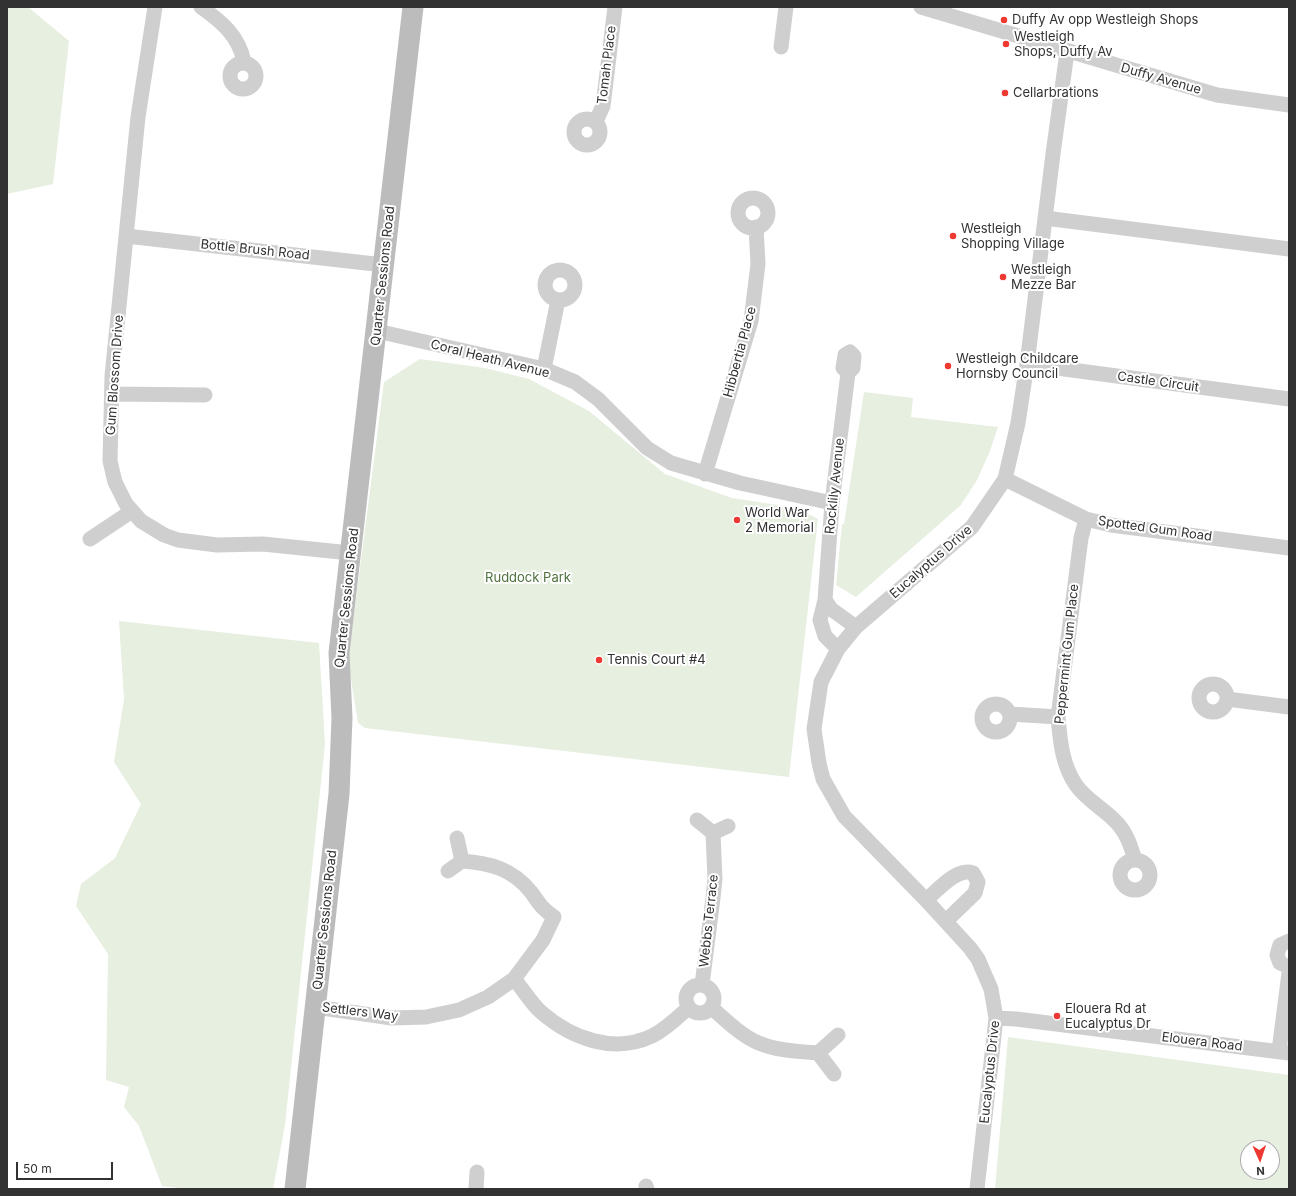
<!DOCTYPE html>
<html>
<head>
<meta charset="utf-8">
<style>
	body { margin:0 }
	#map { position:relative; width:1296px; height:1196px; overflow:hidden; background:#fff; font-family:Inter,sans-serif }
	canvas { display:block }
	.frame { position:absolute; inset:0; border:8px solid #323232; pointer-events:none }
	.north { position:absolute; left:1240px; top:1140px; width:40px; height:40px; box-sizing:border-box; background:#fff; border:1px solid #adadad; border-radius:50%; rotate:177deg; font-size:11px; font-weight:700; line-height:16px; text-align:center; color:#323232 }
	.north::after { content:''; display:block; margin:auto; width:14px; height:18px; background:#ed3931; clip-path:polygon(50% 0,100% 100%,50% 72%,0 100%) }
	.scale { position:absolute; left:16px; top:1162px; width:97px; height:18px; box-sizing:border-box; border:2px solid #323232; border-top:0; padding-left:5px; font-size:12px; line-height:14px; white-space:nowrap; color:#323232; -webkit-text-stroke:3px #fff; paint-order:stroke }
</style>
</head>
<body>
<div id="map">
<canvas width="1296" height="1196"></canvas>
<div class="frame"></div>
<div class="north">N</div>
<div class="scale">50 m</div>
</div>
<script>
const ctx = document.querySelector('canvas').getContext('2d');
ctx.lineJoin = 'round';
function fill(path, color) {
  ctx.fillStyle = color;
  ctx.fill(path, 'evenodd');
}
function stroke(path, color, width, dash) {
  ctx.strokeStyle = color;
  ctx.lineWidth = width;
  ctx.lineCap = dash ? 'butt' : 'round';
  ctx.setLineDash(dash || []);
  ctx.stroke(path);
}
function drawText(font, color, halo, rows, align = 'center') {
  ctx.font = font + ' Inter,sans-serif';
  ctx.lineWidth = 4;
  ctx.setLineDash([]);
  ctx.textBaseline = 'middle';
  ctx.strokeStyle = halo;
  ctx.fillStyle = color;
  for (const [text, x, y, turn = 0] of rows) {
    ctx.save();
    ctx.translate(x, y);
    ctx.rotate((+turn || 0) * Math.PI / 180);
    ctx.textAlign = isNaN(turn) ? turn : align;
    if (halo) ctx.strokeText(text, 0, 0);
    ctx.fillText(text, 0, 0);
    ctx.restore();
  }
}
const green = new Path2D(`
	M 7,7 L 28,7 L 69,41 L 53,184 L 7,194 Z
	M 420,359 L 485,368 L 529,379 L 589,411 L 665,474 L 732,498 L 797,508 L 818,519 L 789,777 L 365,728 L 358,723 L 348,661 L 384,382 Z
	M 864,392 L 913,398 L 911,417 L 998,427 L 990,451 L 977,480 L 961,505 L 856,597 L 836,585 L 842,524 L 844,524 Z
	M 119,621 L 319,643 L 325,744 L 285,1125 L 273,1189 L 187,1189 L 162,1186 L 139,1126 L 124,1107 L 129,1087 L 106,1080 L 108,954 L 76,906 L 81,884 L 115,858 L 141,804 L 114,762 L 124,699 Z
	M 1008,1037 L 1289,1075 L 1289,1189 L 995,1189 ZM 1248,1148 L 1272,1148 L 1272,1172 L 1248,1172 Z`);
const street = new Path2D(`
	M 155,7 L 138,117 L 112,376 L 110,461 L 115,482 L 126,504 L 141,521 L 164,535 L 178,540 L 217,545 L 263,544 L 350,553
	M 201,7 C 222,22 239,36 244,62
	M 921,7 L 1217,95 L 1289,105
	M 781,47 L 786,7
	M230 76a13 13 0 1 1 26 0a13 13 0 1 1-26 0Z
	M574 132a13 13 0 1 1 26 0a13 13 0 1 1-26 0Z
	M 596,121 L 603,106 L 615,7
	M738 213a15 15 0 1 1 30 0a15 15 0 1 1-30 0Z
	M 1045,218 L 1289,249
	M 126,236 L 384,265
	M545 285a15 15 0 1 1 30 0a15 15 0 1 1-30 0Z
	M 377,331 L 544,369 L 575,382 L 598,399 L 647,448 L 671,463 L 740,483 L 832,503
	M 1027,364 L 1289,399
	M 544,369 L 558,300
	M 112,394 L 205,395
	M 705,474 L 751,321 L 758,264 L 756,227
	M 1005,479 L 1086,519 L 1111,525 L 1289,548
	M 1086,519 L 1081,538 L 1058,717 C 1060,740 1062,765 1076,785 C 1087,801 1105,809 1118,824 C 1127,834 1131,847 1135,860
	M 90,539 L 132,511
	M 825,600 L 831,609 L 856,627
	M 838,649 L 825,636 L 820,620 L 825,600 L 832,503 L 848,373 L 853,368 L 854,356 L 850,352 L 845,355 L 843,368 L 848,373
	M1199 698a14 14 0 1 1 28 0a14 14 0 1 1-28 0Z
	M 1227,699 L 1289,707
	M982 718a14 14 0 1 1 28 0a14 14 0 1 1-28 0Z
	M 1010,714 L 1058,717
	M 697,820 L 713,833 L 715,879 L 713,898 L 702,985
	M 713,833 L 728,826
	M 457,838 L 462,861
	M1120 875a15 15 0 1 1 30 0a15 15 0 1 1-30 0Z
	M 926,900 C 938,890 957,867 973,873 L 978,882 L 975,893 L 946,921
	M 1289,941 L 1280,945 L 1277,955 L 1280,963 L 1289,967
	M 514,979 C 523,989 531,1003 541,1012 C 572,1039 614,1054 652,1036 C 666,1029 677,1018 688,1008
	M686 999a14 14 0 1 1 28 0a14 14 0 1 1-28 0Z
	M 315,1007 L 392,1018 L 426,1017 L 459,1010 L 488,997 L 514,979 L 543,940 L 554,917 C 541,908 540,904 531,892 C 513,869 490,863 462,861 L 448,871
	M 711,1007 C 753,1046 761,1049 818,1053 L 834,1074
	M 996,1018 L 1016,1019 L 1289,1053
	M 1279,1051 L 1289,973
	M 818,1053 L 838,1035
	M 646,1186 L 647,1189
	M 476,1189 L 477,1172
	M 977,1189 L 996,1018 L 991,989 L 978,959 L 970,948 L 926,900 L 844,816 L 823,779 L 819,763 L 814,729 L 821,682 L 838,649 L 856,627 L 972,527 L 1005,479 L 1018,423 L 1027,364 L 1053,154 L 1067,52`);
const secondary = new Path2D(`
	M 295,1189 L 339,794 L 342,718 L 339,653 L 413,7`);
const markers = [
	[1004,20,4,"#ed3931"],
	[1006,44,4,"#ed3931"],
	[1005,93,4,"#ed3931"],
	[953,236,4,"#ed3931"],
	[1003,277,4,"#ed3931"],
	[948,366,4,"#ed3931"],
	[737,520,4,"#ed3931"],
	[599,660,4,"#ed3931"],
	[1057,1016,4,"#ed3931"]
];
const poiNames = [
	["Duffy Av opp Westleigh Shops",1012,20],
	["Westleigh",1014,37],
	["Shops, Duffy Av",1014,52],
	["Cellarbrations",1013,93],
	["Westleigh",961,229],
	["Shopping Village",961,244],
	["Westleigh",1011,270],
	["Mezze Bar",1011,285],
	["Westleigh Childcare",956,359],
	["Hornsby Council",956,374],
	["World War",745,513],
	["2 Memorial",745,528],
	["Tennis Court #4",607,660],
	["Elouera Rd at",1065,1009],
	["Eucalyptus Dr",1065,1024]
];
const streetNames = [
	["Tomah Place",607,65,-83],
	["Duffy Avenue",1161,79,16],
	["Bottle Brush Road",255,250,6],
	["Quarter Sessions Road",383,276,-84],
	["Hibbertia Place",740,352,-75],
	["Coral Heath Avenue",490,359,14],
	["Gum Blossom Drive",115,375,-86],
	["Castle Circuit",1158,382,8],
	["Rocklily Avenue",835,486,-84],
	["Spotted Gum Road",1155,529,8],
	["Eucalyptus Drive",931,562,-41],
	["Quarter Sessions Road",347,598,-84],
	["Peppermint Gum Place",1067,654,-84],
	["Quarter Sessions Road",325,920,-84],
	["Webbs Terrace",709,921,-84],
	["Settlers Way",360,1012,7],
	["Elouera Road",1202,1042,7],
	["Eucalyptus Drive",990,1072,-84]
];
const parkNames = [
	["Ruddock Park",528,578]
];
fill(green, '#e7efe1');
stroke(street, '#cfcfcf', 15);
stroke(secondary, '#bcbcbc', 21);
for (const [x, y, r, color] of markers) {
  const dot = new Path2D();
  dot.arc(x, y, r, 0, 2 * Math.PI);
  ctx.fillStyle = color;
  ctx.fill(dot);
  stroke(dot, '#fff', 1.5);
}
drawText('13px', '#323232', '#fff', poiNames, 'left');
drawText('13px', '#323232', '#fff', streetNames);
drawText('13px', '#4f713d', '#fff', parkNames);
</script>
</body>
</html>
